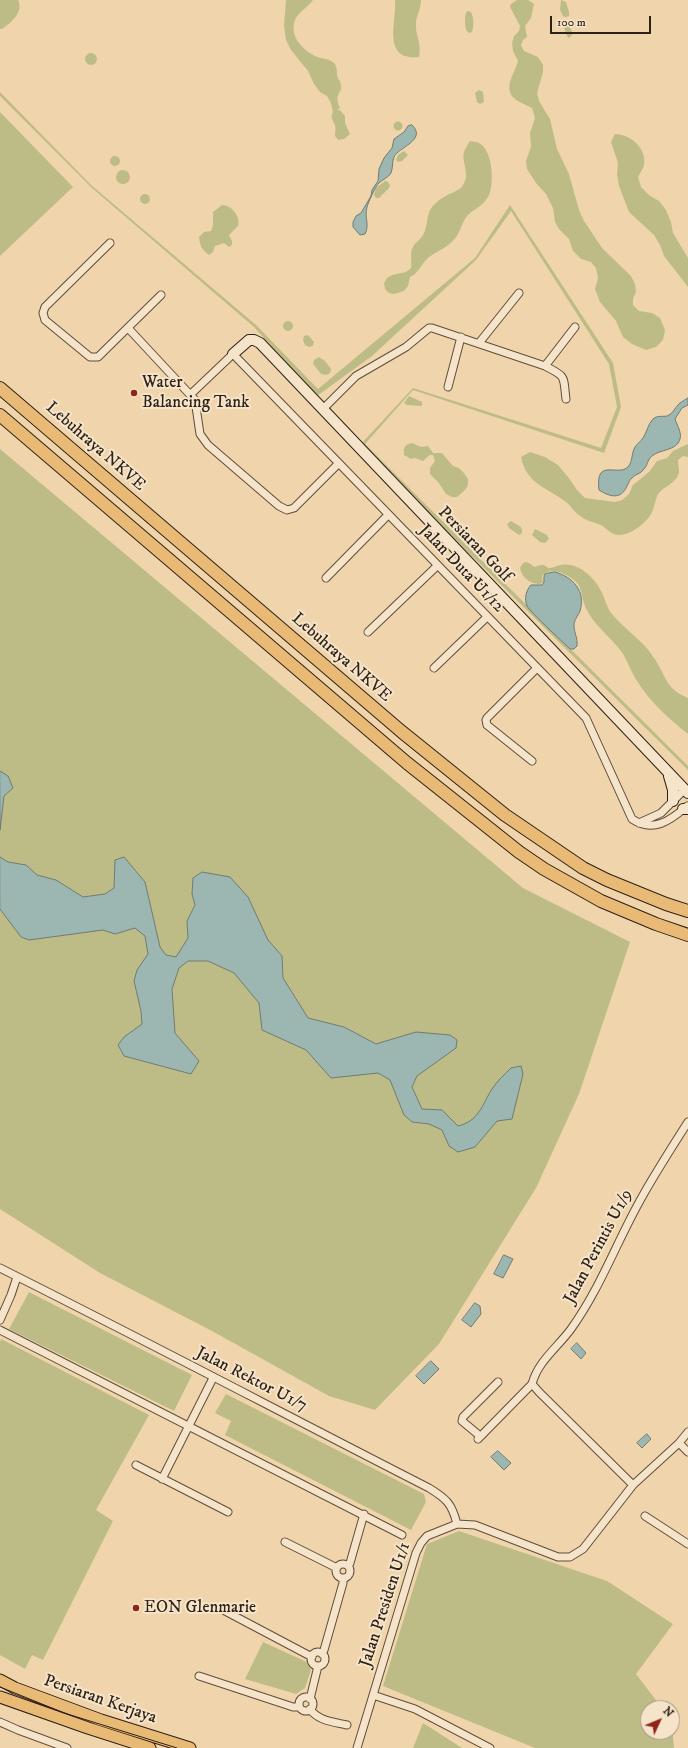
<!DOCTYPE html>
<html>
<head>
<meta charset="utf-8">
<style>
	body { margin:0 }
	#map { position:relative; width:688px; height:1748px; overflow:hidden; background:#f0d5ac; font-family:"IM FELL DW Pica",serif }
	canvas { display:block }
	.north { position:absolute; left:640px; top:1700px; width:40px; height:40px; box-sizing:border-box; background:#f5e4c9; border:1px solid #a59681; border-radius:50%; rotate:46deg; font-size:11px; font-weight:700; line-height:16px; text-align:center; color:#2d2016 }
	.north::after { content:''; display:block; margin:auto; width:14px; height:18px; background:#8f2418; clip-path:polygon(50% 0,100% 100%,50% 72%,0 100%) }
	.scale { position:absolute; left:550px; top:16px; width:101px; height:18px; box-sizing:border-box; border:2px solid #2d2016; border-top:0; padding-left:5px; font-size:12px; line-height:14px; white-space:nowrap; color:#2d2016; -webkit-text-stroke:3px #f5e4c9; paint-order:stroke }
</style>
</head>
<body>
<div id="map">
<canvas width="688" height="1748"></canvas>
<div class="north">N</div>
<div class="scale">100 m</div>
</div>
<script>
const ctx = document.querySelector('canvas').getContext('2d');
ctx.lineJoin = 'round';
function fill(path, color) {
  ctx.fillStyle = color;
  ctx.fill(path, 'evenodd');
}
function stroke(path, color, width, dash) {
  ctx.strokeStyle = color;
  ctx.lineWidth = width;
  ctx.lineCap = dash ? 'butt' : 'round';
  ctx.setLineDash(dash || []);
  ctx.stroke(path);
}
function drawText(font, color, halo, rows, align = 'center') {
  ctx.font = font + ' "IM FELL DW Pica",serif';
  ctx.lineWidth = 4;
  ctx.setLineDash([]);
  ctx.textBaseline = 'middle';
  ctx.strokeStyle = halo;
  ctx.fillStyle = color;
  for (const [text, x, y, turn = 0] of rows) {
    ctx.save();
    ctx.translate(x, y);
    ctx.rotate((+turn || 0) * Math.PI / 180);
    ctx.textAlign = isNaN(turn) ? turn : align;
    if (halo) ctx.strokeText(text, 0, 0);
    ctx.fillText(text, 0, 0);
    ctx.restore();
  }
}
const green = new Path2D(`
	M 0,0 L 18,0 C 24,12 11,23 2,29 L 0,29 Z
	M 286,0 L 313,0 C 308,7 300,11 296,18 C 288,34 301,49 315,56 C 321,59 330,58 335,64 C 337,68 337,72 337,76 C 338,79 341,82 341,85 C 343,94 333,92 340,108 L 337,110 L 340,110 L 345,116 L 345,123 L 350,134 L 344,139 L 338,140 L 335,136 C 335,132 336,129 335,125 C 333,120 330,118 333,112 L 331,103 L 327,96 L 320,92 L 314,84 L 308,71 L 291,50 L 286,40 L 284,26 Z
	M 395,0 L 421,0 C 421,8 417,15 416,22 C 415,36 422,42 419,57 C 381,61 397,21 395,0 Z
	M 517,0 L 528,0 L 534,4 L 531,18 L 525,26 L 527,37 L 523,40 L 521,45 L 524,51 L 538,57 L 543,65 L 543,72 L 537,93 L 539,101 L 550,119 L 557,149 L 569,174 L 579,210 L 584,221 L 602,248 L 631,276 L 635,284 L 636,292 L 633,299 L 633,305 L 639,311 L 652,313 L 660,318 L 665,330 L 663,340 L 656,347 L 646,350 L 632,344 L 623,337 L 616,321 L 600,302 L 595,289 L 598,278 L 596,268 L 591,262 L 581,259 L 573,251 L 569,239 L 559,229 L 555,222 L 553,208 L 546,194 L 536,183 L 527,169 L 526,161 L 531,147 L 530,133 L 535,118 L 532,108 C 527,105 520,103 515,99 C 502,88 515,73 518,61 L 513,51 L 512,43 L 514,36 L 519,31 L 520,26 L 510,7 L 511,4 Z
	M 561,0 L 566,2 L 569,12 L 569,16 L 566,17 L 563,16 L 560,10 Z
	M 467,11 L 471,12 C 474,18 474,26 472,32 L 469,33 L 466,30 C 465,24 464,16 467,11 Z
	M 568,23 L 573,34 L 569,38 L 567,36 L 564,27 L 566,24 Z
	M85 59a6 6 0 1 1 12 0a6 6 0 1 1-12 0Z
	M 479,90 L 483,92 L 484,102 L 480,104 L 477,102 L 475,93 Z
	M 0,92 L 91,185 L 256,325 L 318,389 L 475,258 L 510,205 L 613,363 L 621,407 L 604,453 L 413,390 L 365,444 L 688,766 L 688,770 L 360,445 L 413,388 L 601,448 L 617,407 L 609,364 L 511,211 L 476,260 L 372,356 L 317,396 L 254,327 L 92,188 L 0,96 Z
	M 0,112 L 73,187 L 0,256 Z
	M393.5 126a4.5 4.5 0 1 1 9 0a4.5 4.5 0 1 1-9 0Z
	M 615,134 C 630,134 647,148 644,165 C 643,169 640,173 638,177 L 641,187 L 649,195 L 659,201 L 666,210 L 671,222 L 673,233 L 688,258 L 688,287 L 664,256 L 660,245 L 654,235 L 629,212 L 619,186 L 617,174 L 618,163 L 611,142 Z
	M 470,141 C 472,142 477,141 479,143 C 493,150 495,185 488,197 C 483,206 474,209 468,215 C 462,221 461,231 456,237 C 448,249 434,251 425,261 C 420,267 418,273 410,277 L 408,286 L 404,291 L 394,294 L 389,293 L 385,289 L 384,283 L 387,278 L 392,275 L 406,272 L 411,268 C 412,262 410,254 412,249 C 414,243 420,240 423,235 C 429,225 425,212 435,204 C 442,196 452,194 461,188 C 463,185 466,180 466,176 C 466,159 458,158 470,141 Z
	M 404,151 L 408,155 L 402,161 L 398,162 L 396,160 L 398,155 Z
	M110 161a5 5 0 1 1 10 0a5 5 0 1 1-10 0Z
	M116 177a7 7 0 1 1 14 0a7 7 0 1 1-14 0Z
	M 385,181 L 388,182 L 390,185 L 389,188 L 379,198 L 376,198 L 374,195 L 376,188 Z
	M140 199a5 5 0 1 1 10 0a5 5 0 1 1-10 0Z
	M 222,205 C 232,205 241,217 238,226 L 229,235 L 232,241 L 232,245 L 229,247 L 224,243 L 215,246 L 213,252 L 209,255 C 202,250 200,246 199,237 L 204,232 L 211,231 L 213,225 L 213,212 Z
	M283 326a5 5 0 1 1 10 0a5 5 0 1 1-10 0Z
	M 308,335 L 314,342 L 313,346 L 309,347 L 305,345 L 303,340 L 304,336 Z
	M 319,357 L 325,361 L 331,369 L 330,373 L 326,375 L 321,374 L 313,364 L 314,360 Z
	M 409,396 L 422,402 L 422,406 L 407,405 L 404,403 Z
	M 412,443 L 421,447 L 428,446 L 433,453 L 442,453 L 453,466 L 459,468 L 464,473 L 468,479 L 468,485 L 465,490 L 457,497 L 452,497 L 446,494 L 438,482 L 430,474 L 430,468 L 435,461 L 433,455 L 430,455 L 423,461 L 415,458 L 411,459 L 404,455 C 403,448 405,444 412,443 Z
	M 688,444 L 688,457 L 683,456 L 678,460 C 678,464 679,468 679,472 C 677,484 661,487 657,496 C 655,502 654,509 651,514 C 646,523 631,535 619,535 C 612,535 607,529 601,525 C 593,522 586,521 579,515 C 574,512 571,506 566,502 C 548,488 526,484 521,457 L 530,452 L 545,457 L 558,465 L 568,477 L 577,490 L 585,498 L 615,502 L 622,500 L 629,494 L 633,485 L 649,472 L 657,461 L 667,458 L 673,451 Z
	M 0,449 L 523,888 L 630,942 L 579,1094 L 536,1188 L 439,1344 L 375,1410 L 329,1396 L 212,1331 L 100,1273 L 0,1209 Z
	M 511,521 L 521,527 L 522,530 L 522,533 L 519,535 L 509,528 L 507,524 Z
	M 535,529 L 547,535 L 549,539 L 545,543 L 540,542 L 532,535 Z
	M 527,562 L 535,567 C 539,566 541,564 544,565 C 548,567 545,567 550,568 C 554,568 557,565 561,565 C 577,562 593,576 600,589 C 605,597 606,607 612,614 C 625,630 643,640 654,658 C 667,676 664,688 688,698 L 688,734 C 669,719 650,702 637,681 C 631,672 628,661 621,651 C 612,639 600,630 591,617 C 588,612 585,608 584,603 C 581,595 582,587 575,581 C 567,574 550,566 542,576 L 543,582 L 540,584 C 530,584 522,578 520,568 L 523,563 Z
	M 29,1292 L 192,1375 L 174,1411 L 9,1329 Z
	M 1,1339 L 149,1415 L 96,1510 L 113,1521 L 43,1660 L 32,1655 L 25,1669 L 0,1655 L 0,1342 Z
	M 226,1394 L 424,1494 L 426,1502 L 411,1530 L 225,1435 L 231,1421 L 215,1413 Z
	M 459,1531 L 607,1581 L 673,1624 L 636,1674 L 662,1708 L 648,1708 L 648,1732 L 672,1732 L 672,1726 L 674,1748 L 535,1748 L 383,1686 L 427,1544 Z
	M 263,1642 L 309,1663 L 311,1670 L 305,1688 L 296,1694 L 245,1679 Z
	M 423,1723 L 462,1748 L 413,1748 Z`);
const water = new Path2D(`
	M 412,125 C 428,140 397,148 394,157 C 392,162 393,168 391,173 C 388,178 383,179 379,183 C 376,185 368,203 367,207 C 364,217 370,225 365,234 L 360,235 L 353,227 L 353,222 L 356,216 L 361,213 L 371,196 L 372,190 L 378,181 L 379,169 L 384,158 L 392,148 L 394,139 L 404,132 L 408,126 Z
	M 688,398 L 688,405 L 682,408 L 675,419 C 677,425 682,433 680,439 C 677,451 660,449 652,456 C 647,460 648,465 644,469 C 641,474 635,474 632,478 C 629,480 629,483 627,486 C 621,500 610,497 599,490 C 595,457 618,477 628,467 C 633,461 631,454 635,447 C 637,444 641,441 643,438 C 647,432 648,424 653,419 C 658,415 662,417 667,416 C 673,414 676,406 680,403 C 683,401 686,399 688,398 Z
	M 555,572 C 573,577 586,591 580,611 C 578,616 574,620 574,625 C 574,633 578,638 577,646 L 574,649 L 570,649 C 562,641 531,613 527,606 C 524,599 526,590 531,585 L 542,585 L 544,582 L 544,576 L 545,574 Z
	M 0,771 L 8,776 L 13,788 L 4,796 L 0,830 Z
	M 0,857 L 8,862 L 26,865 L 37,875 L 56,880 L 83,897 L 105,894 L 114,888 L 115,860 L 124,857 L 145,882 L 160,947 L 166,955 L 176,957 L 188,938 L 187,921 L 195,905 L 192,894 L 193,878 L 202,872 L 230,877 L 248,897 L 268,940 L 282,956 L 283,978 L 308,1018 L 344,1027 L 376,1044 L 416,1032 L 450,1035 L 457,1040 L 456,1048 L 417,1076 L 412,1087 L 422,1109 L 442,1110 L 458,1126 C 479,1121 482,1105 492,1089 C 497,1081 505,1074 511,1068 L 521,1066 L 523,1074 L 512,1119 L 497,1121 L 475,1147 L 458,1152 L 449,1146 L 442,1130 L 429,1124 L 412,1122 L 404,1115 L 390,1080 L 378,1073 L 331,1078 L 306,1050 L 262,1030 L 259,1003 L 234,973 L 208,961 L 188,961 L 179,968 L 172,989 L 175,1033 L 199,1061 L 191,1074 L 124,1056 L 118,1045 L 124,1037 L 142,1024 L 141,1011 L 134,981 L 137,970 L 148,954 L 145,936 L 135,928 L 115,934 L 103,930 L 29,940 L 21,937 L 0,909 Z
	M 504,1255 L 513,1259 L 503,1278 L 494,1274 Z
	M 475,1303 L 480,1306 L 481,1314 L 471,1327 L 462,1320 Z
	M 577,1343 L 586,1353 L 581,1359 L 571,1349 Z
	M 431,1361 L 439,1369 L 424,1384 L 416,1376 Z
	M 647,1434 L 651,1439 L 642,1448 L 637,1443 Z
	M 498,1451 L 511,1463 L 504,1470 L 491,1457 Z`);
const street = new Path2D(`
	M 110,243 L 45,307 L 43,313 L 45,320 L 90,357 L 98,357 L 161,295
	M 128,328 L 195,400 L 200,434 L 208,445 L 279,506 L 287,510 L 294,508 L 338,464
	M 479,343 L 519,293
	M 545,366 L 575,327
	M 448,387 L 461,337
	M 191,394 L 233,354 L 586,718 L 632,819 C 653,833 670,821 687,806
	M 323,409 L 356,376 L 406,347 L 429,328 L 432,328 L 545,366 C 567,377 563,376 566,399
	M 326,578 L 388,515
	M 368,632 L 437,566
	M 434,668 L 487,617
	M 532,761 L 487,725 L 486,720 L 487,718 L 537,668
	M 639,823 L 661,813 L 684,790
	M 0,1268 C 144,1340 286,1415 429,1488 C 447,1499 452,1504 457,1524
	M 0,1320 L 11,1295 L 17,1277
	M 0,1330 L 402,1535
	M 532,1384 L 539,1392 L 633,1485
	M 688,1432 L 679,1443 L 688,1452
	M 480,1436 L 462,1421 L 463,1417 L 498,1382
	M 478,1439 L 532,1384 C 538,1361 558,1347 571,1329 C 600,1289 617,1241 642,1197 C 656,1172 672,1147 688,1122
	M 136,1465 L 228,1512
	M 162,1479 L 213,1378
	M 645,1516 L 688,1544
	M 285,1542 L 337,1568
	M336 1571a7 7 0 1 1 14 0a7 7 0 1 1-14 0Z
	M 348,1566 L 350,1563 L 364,1514
	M 225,1611 L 312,1657
	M311 1659a7 7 0 1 1 14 0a7 7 0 1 1-14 0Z
	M 322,1654 L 324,1650 L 343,1583 L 343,1578
	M 199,1676 L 293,1707 L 299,1707
	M 373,1695 L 415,1709 L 490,1748
	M299 1704a7 7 0 1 1 14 0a7 7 0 1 1-14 0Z
	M 310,1699 L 318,1666
	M 310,1709 C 318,1721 334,1722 347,1725
	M 0,1722 L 18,1730 L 67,1748
	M 357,1748 L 416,1553 L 421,1543 L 427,1536 L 457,1524 L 475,1525 L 558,1557 L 570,1557 L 583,1549 L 633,1485 L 679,1443`);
const secondary = new Path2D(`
	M 233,354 L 249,340 L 254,340 L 260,343 L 688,793
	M 669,776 L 673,790 L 673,801
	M 683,809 L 688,809`);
const primary = new Path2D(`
	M 0,1680 L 15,1688 L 101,1720 L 190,1748
	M 0,1697 L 88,1728 L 150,1748`);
const highway = new Path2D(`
	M 0,388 L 402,732 L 505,815 L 583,868 L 607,880 L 666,904 L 688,911
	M 0,415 L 407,763 L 519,852 L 544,869 L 601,901 L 656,924 L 688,935`);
const tram = new Path2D(`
	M 0,1687 L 64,1713 L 177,1748`);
const markers = [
	[134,393,4,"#8f2418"],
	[136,1608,4,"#8f2418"]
];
const poiNames = [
	["Water",142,383],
	["Balancing Tank",142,403],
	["EON Glenmarie",144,1608]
];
const streetNames = [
	["Lebuhraya NKVE",95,447,41],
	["Persiaran Golf",474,545,46],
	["Jalan Duta U1/12",461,569,46],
	["Lebuhraya NKVE",341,658,41],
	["Jalan Perintis U1/9",599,1247,-62],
	["Jalan Rektor U1/7",251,1380,27],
	["Jalan Presiden U1/1",386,1605,-72],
	["Persiaran Kerjaya",100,1700,19]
];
fill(green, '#bebc86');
fill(water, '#9cb7b1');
stroke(water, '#707b73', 1);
stroke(street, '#5e4d3c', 9);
stroke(secondary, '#2d2016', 12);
stroke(primary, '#2d2016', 13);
stroke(highway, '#2d2016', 14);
stroke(street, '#f5e4c9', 7);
stroke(secondary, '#f5e4c9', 10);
stroke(primary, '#e8ba76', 11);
stroke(highway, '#e8ba76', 12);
stroke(tram, '#2d2016', 1);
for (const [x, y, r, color] of markers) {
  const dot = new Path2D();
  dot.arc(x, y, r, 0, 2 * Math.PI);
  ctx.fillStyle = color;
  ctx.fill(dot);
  stroke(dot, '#f5e4c9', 1.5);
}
drawText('17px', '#2d2016', '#f5e4c9', poiNames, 'left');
drawText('17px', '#2d2016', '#f5e4c9', streetNames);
</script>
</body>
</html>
